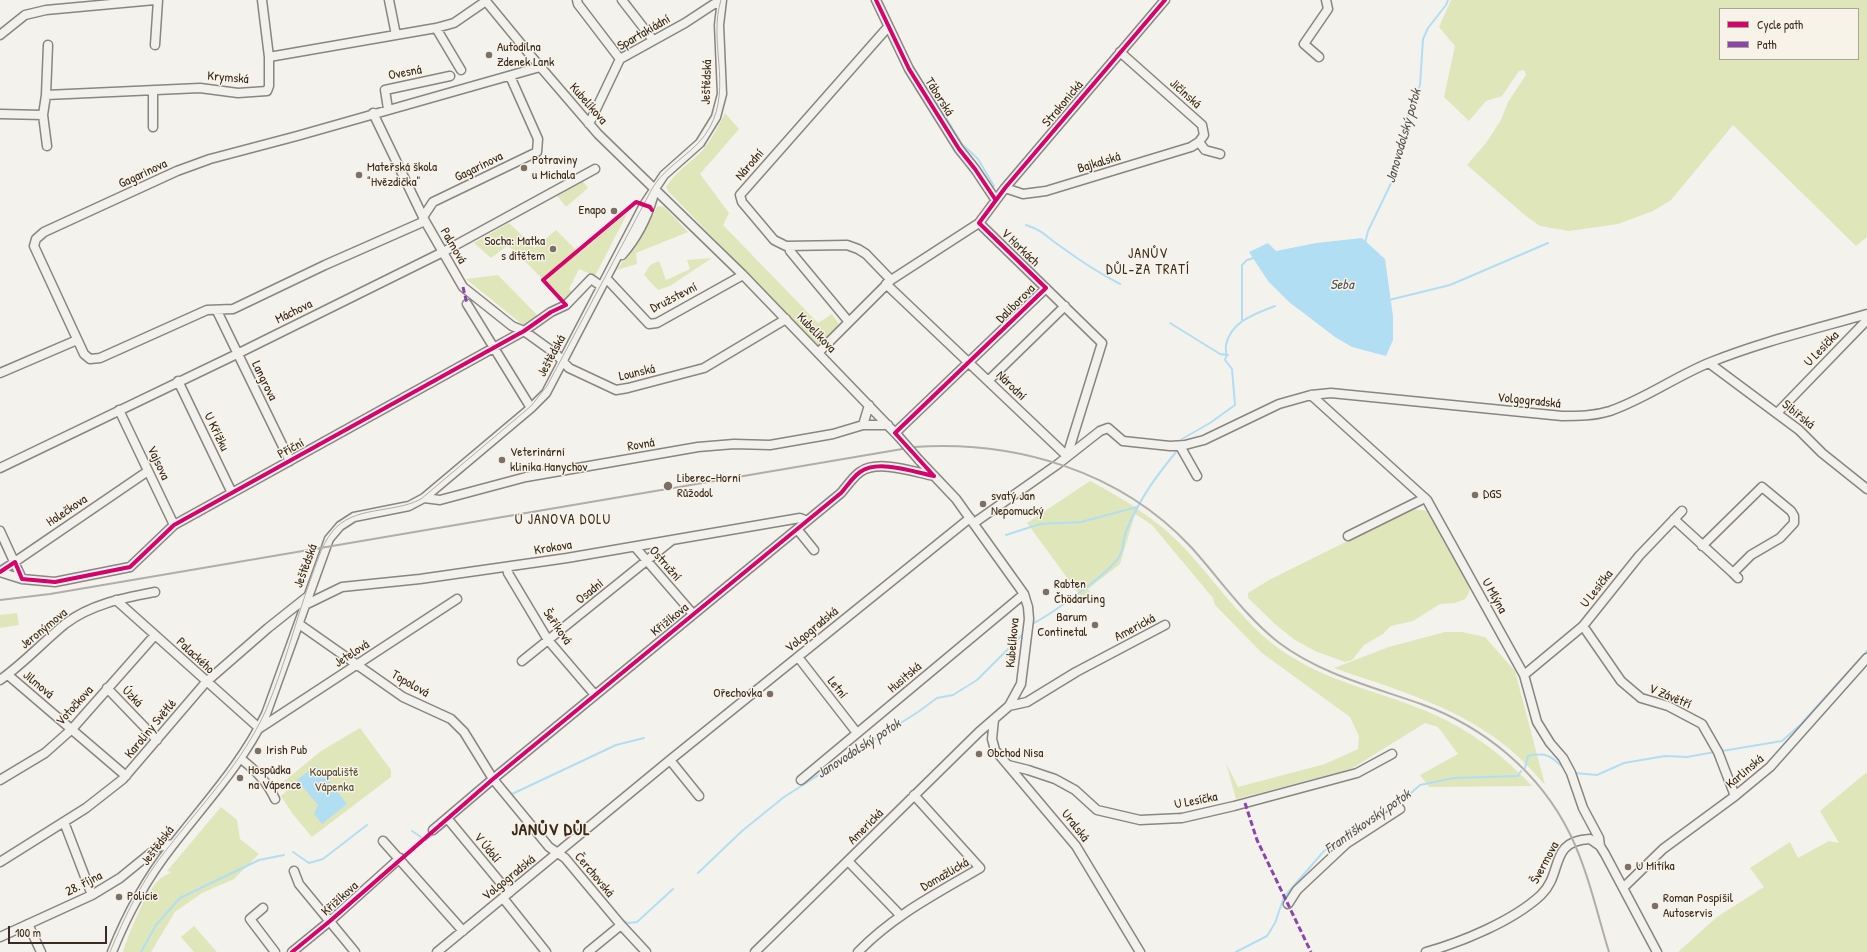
<!DOCTYPE html>
<html>
<head>
<meta charset="utf-8">
<style>
	body { margin:0 }
	#map { position:relative; width:1867px; height:952px; overflow:hidden; background:#f4f2ec; font-family:"Patrick Hand",sans-serif }
	canvas { display:block }
	.legend { position:absolute; left:1719px; top:8px; width:140px; height:52px; box-sizing:border-box; background:#f7f3e8; border:1px solid #aca397; margin:0; padding:5px 7px; list-style:none; font-size:12px; color:#3b2a1e }
	.legend li { display:flex; align-items:center; gap:8px; height:20px }
	.legend b { width:20px; border:1px solid #aca397 }
	.scale { position:absolute; left:8px; top:926px; width:99px; height:18px; box-sizing:border-box; border:2px solid #3b2a1e; border-top:0; padding-left:5px; font-size:12px; line-height:14px; white-space:nowrap; color:#3b2a1e; -webkit-text-stroke:3px #f7f3e8; paint-order:stroke }
</style>
</head>
<body>
<div id="map">
<canvas width="1867" height="952"></canvas>
<ul class="legend">
<li><b style="height:5px;background:#d6006c"></b>Cycle path</li>
<li><b style="height:5px;background:#8e44ad"></b>Path</li>
</ul>
<div class="scale">100 m</div>
</div>
<script>
const ctx = document.querySelector('canvas').getContext('2d');
ctx.lineJoin = 'round';
function fill(path, color) {
  ctx.fillStyle = color;
  ctx.fill(path, 'evenodd');
}
function stroke(path, color, width, dash) {
  ctx.strokeStyle = color;
  ctx.lineWidth = width;
  ctx.lineCap = dash ? 'butt' : 'round';
  ctx.setLineDash(dash || []);
  ctx.stroke(path);
}
function drawText(font, color, halo, rows, align = 'center') {
  ctx.font = font + ' "Patrick Hand",sans-serif';
  ctx.lineWidth = 3;
  ctx.setLineDash([]);
  ctx.textBaseline = 'middle';
  ctx.strokeStyle = halo;
  ctx.fillStyle = color;
  for (const [text, x, y, turn = 0] of rows) {
    ctx.save();
    ctx.translate(x, y);
    ctx.rotate((+turn || 0) * Math.PI / 180);
    ctx.textAlign = isNaN(turn) ? turn : align;
    if (halo) ctx.strokeText(text, 0, 0);
    ctx.fillText(text, 0, 0);
    ctx.restore();
  }
}
const green = new Path2D(`
	M 1451,0 L 1867,0 L 1867,237 L 1856,246 L 1733,125 L 1671,200 L 1653,211 L 1618,224 L 1569,231 L 1540,226 L 1526,216 L 1467,165 L 1486,143 L 1501,120 L 1508,102 L 1526,75 L 1524,70 L 1519,71 L 1502,96 L 1486,101 L 1469,121 L 1444,97 L 1455,46 L 1439,27 ZM 1720,9 L 1858,9 L 1858,59 L 1720,59 Z
	M 725,113 L 739,129 L 700,174 L 729,213 L 723,225 L 818,323 L 832,314 L 839,324 L 819,347 L 668,191 L 666,187 C 675,172 690,163 702,151 C 712,139 718,127 725,113 Z
	M 582,180 L 588,188 L 566,207 L 556,194 Z
	M 658,206 L 664,207 L 688,232 L 636,253 L 637,264 L 617,270 Z
	M 628,212 L 595,276 L 579,269 L 569,289 L 575,295 L 566,303 L 515,251 L 507,246 L 491,258 L 474,243 L 509,223 L 535,248 L 556,230 L 579,253 Z
	M 712,258 L 670,286 L 658,290 L 644,275 L 650,265 L 659,261 L 666,280 L 690,269 L 687,260 Z
	M 498,275 L 538,316 L 523,325 L 466,279 Z
	M 1090,481 C 1126,500 1160,521 1187,551 C 1220,587 1248,630 1290,656 C 1334,684 1386,693 1433,714 C 1471,731 1503,755 1532,786 L 1429,787 L 1420,775 L 1458,754 L 1438,727 L 1425,723 L 1351,769 L 1236,799 L 1226,763 L 1238,787 L 1325,764 L 1358,749 L 1359,736 L 1350,717 L 1262,653 L 1215,605 L 1213,598 L 1152,525 L 1135,514 L 1120,564 L 1088,589 L 1090,592 L 1082,598 L 1027,523 Z
	M 1412,509 L 1430,511 L 1470,585 L 1469,593 L 1465,599 L 1455,603 L 1440,604 L 1413,621 L 1391,626 L 1383,634 L 1364,645 L 1352,660 L 1345,662 L 1315,651 L 1295,640 L 1276,625 L 1248,598 L 1248,593 L 1269,580 Z
	M 17,613 L 19,625 L 0,628 L 0,615 Z
	M 1445,632 L 1462,632 L 1485,637 L 1515,671 L 1545,785 C 1532,770 1518,755 1502,743 C 1453,705 1391,688 1334,668 L 1389,647 Z
	M 360,728 L 391,770 L 391,777 L 312,837 L 292,813 L 281,796 L 288,790 L 282,783 L 321,751 Z
	M 1867,772 L 1867,952 L 1678,952 L 1717,917 L 1764,887 L 1750,868 L 1790,842 L 1798,858 L 1829,841 L 1839,843 L 1820,811 Z
	M 221,807 L 237,820 L 240,839 L 259,854 L 234,879 L 202,893 L 175,912 L 151,952 L 123,952 C 128,935 145,893 158,881 C 161,877 167,875 171,872 L 167,871 Z
	M 194,926 L 217,952 L 194,952 L 181,937 Z`);
const water = new Path2D(`
	M 1362,238 L 1385,259 L 1393,316 L 1393,340 L 1386,356 L 1352,347 L 1335,337 L 1289,302 L 1268,281 L 1249,252 L 1268,243 L 1276,251 L 1316,243 Z
	M 316,765 L 347,804 L 322,824 L 314,814 L 318,805 L 297,780 Z`);
const stream = new Path2D(`
	M 933,97 L 962,144 L 978,159 L 994,186
	M 1026,225 C 1044,231 1045,236 1060,246 C 1079,260 1099,273 1120,284
	M 1365,243 L 1368,231 L 1396,173 L 1404,142 L 1405,123 L 1420,85 L 1423,39 L 1428,28 L 1446,5 L 1448,0
	M 1389,300 L 1450,285 L 1548,243
	M 1242,320 L 1242,265 L 1247,260 L 1254,258
	M 1170,323 L 1220,354 L 1228,355
	M 1182,439 L 1210,423 L 1235,405 L 1232,369 L 1225,360 C 1228,354 1225,351 1226,345 C 1231,321 1255,314 1275,306
	M 1006,535 L 1040,524 L 1081,522 L 1137,507
	M 1034,623 C 1051,614 1112,572 1120,555 C 1124,547 1123,537 1127,529 C 1141,497 1154,479 1176,452
	M 1722,751 L 1782,741 L 1801,724 L 1867,651
	M 1525,768 L 1528,756 C 1546,752 1551,756 1564,768
	M 1574,773 L 1597,775 L 1624,763 L 1665,756 L 1687,757 L 1715,752
	M 512,794 L 616,745 L 644,738
	M 412,831 L 421,837
	M 426,840 L 448,824
	M 293,852 L 309,863 L 323,859 L 367,825
	M 698,873 L 742,831 L 784,797 L 918,712 L 937,698 L 953,695 L 977,680 L 1024,633
	M 621,919 L 628,923 L 637,922 L 673,889
	M 141,952 L 156,925 L 180,898 L 259,860 L 284,855
	M 1236,952 L 1267,936 L 1275,923 L 1284,897 L 1324,851 L 1364,824 L 1401,802 L 1420,785 L 1454,778 L 1518,776 L 1521,771`);
const minor = new Path2D(`
	M 262,0 L 269,57
	M 389,0 L 396,35
	M 485,0 L 531,56 L 598,134 L 743,275 L 899,437
	M 577,0 L 578,4 L 620,59
	M 622,0 L 653,40
	M 876,0 L 909,69 L 959,149 L 975,169 L 995,199
	M 888,27 L 740,195 L 742,202 L 774,240 L 786,246 L 847,245 L 858,249 L 866,254 L 891,280
	M 436,28 L 461,70
	M 0,35 L 25,15 L 46,10 L 155,0
	M 155,45 L 158,0
	M 1120,52 L 1202,125 L 1204,135 L 1199,142 L 1205,150 L 1220,154
	M 1319,57 L 1304,44 L 1328,9 L 1326,0
	M 153,91 L 153,127
	M 46,95 L 48,45
	M 388,109 L 385,90 L 450,76
	M 373,113 L 425,221 L 463,287 L 512,326 L 524,331 L 556,354 L 569,368 L 616,390 L 628,388 L 704,368 L 786,319
	M 0,114 L 43,115 L 46,95 L 200,88 L 238,93 L 267,91 L 269,86 L 269,57 L 436,28 L 454,23 L 486,1
	M 43,115 L 47,146
	M 589,124 L 620,59 L 685,23 L 714,4 L 721,4
	M 1005,188 L 1023,194 L 1046,191 L 1191,147 L 1199,142
	M 423,217 L 433,202 L 537,152 L 538,139 L 510,76
	M 425,221 L 325,265 L 233,309 L 207,310 L 100,358 L 90,359 L 84,354 L 34,246 L 36,239 L 44,232 L 177,171 L 210,159 L 297,136 L 540,67
	M 979,223 L 1102,343 L 1067,456
	M 790,251 L 849,322
	M 622,255 C 636,239 647,218 653,197
	M 606,278 L 649,324 L 657,323 L 743,275
	M 886,284 L 1067,456
	M 467,304 L 531,408
	M 217,311 L 290,461
	M 818,353 L 891,280 L 979,223 L 1005,188 L 1165,0
	M 1709,363 L 1799,430 L 1822,453 L 1867,489
	M 0,373 L 77,340
	M 178,381 L 232,493
	M 988,381 L 1065,306
	M 1311,395 L 1427,500 L 1524,675 L 1537,722 L 1550,743 L 1563,758 L 1571,773 L 1583,808 L 1599,838 L 1600,846
	M 119,410 L 174,525
	M 1777,413 L 1867,320
	M 863,425 L 869,405
	M 895,433 L 1046,288
	M 1180,446 L 1197,476
	M 0,468 L 237,354 L 443,252 L 595,169
	M 424,498 L 440,500 L 526,477 L 698,447 L 734,444 L 770,445 L 833,434 L 863,425 L 888,425
	M 1674,519 L 1733,573 L 1751,555 L 1780,538 L 1794,523 L 1794,516 L 1791,511 L 1762,487 L 1702,546
	M 974,523 L 1058,464 L 1100,431 L 1108,428 L 1123,441 L 1170,446 L 1185,445 L 1204,440 L 1279,404 L 1311,395 L 1331,393 L 1562,416 C 1578,416 1594,416 1610,411 C 1645,399 1676,376 1711,362 C 1761,342 1815,329 1867,314
	M 797,529 L 814,550
	M 0,531 L 22,579
	M 1348,536 L 1425,498
	M 635,547 L 693,614
	M 507,567 L 508,573 L 548,640 L 595,695
	M 0,572 L 22,579 L 55,582 L 130,567 L 174,525 L 524,331 L 551,312 L 566,305 L 591,279 L 601,286
	M 0,572 L 148,471
	M 1733,573 L 1738,578
	M 116,600 L 259,728
	M 305,605 L 342,587 L 420,579 L 567,558 L 800,518 L 807,521
	M 299,624 L 403,697 L 451,719 L 464,732 L 493,779 L 549,847 L 565,858 L 621,925 L 646,952
	M 1583,626 L 1621,681 L 1641,698 L 1668,706 L 1702,724 L 1718,752 L 1735,796
	M 798,657 L 857,733
	M 522,661 L 671,541
	M 8,675 L 126,776
	M 1524,675 L 1583,626 L 1639,556 L 1682,511
	M 0,680 C 23,664 43,642 65,624 C 91,604 124,598 155,592
	M 107,688 L 157,740
	M 1009,706 L 1027,702 L 1076,672 L 1165,625
	M 994,719 L 992,739 L 995,750 L 1076,846 L 1140,952
	M 260,728 L 457,599
	M 240,758 C 255,770 267,781 275,799
	M 670,760 L 699,796
	M 1008,765 L 1028,770 L 1055,779 L 1075,790 L 1097,810 L 1140,820 L 1182,818 L 1234,806 L 1357,773 L 1392,754
	M 0,780 L 45,753 L 72,729 L 155,635
	M 801,780 L 1024,594
	M 447,818 L 509,893
	M 64,822 L 92,895
	M 433,830 L 493,779 L 841,493 C 847,486 853,477 860,472 C 878,459 914,472 934,476
	M 383,841 L 463,931
	M 848,861 L 900,915
	M 0,862 L 86,808 L 123,779 L 206,682 L 268,628 L 307,597
	M 294,871 L 299,884 L 355,952
	M 1623,888 L 1663,849 L 1735,796 L 1770,767 L 1867,658
	M 503,898 L 546,952
	M 1288,904 L 1297,890 L 1346,844 L 1400,809
	M 263,908 L 250,919 L 275,952
	M 28,924 L 41,952
	M 0,937 L 92,895 L 120,878 L 158,847 L 173,844
	M 112,952 C 127,914 147,878 172,846 C 205,803 242,764 266,714 L 329,539 L 340,526 L 354,517 L 409,506 L 424,498 L 531,408 L 546,393 L 644,205 L 664,175 L 700,143 L 716,117 L 722,94 L 719,25 L 722,0
	M 292,952 L 330,921 L 400,858
	M 437,952 L 670,760 L 970,518
	M 588,952 L 621,925
	M 755,952 L 979,732 L 1009,706 L 1021,684 L 1029,619 L 1028,607 L 1024,594 L 956,499 L 919,460
	M 858,952 C 894,915 936,894 980,868 L 914,795
	M 1426,952 C 1462,942 1513,921 1541,895 C 1564,873 1548,841 1590,839 L 1600,846 L 1605,854 L 1657,952`);
const tram = new Path2D(`
	M 110,952 C 125,916 142,880 167,849 C 202,804 242,763 266,710 C 284,668 295,623 310,581 C 316,565 321,546 332,532 C 353,505 393,514 421,499 L 531,406 L 547,386 L 653,187 C 668,163 697,152 710,127 C 732,86 708,41 721,0`);
const rail = new Path2D(`
	M 0,600 L 50,594 L 914,447 C 1016,440 1120,471 1191,547 C 1220,579 1244,615 1278,642 C 1320,674 1373,687 1421,704 C 1485,727 1540,773 1570,834 C 1588,871 1597,913 1609,952`);
const minorBridge = new Path2D(`
	M 899,437 L 919,460`);
const quiet = new Path2D(`
	M 463,287 L 467,304
	M 1245,803 L 1257,840 L 1311,952`);
const cycleway = new Path2D(`
	M 876,0 L 909,69 L 959,149 L 975,169 L 995,199
	M 934,476 L 895,433 L 1046,288 L 979,223 L 1005,188 L 1165,0
	M 0,572 L 15,562 L 22,579 L 55,582 L 130,567 L 174,525 L 524,331 L 551,312 L 566,305 L 543,280 L 636,202 L 650,207 L 652,210
	M 292,952 L 330,921 L 493,779 L 841,493 C 847,486 853,477 860,472 C 878,459 914,472 934,476`);
const markers = [
	[489,55,4,"#7c7066"],
	[524,168,4,"#7c7066"],
	[359,175,4,"#7c7066"],
	[614,211,4,"#7c7066"],
	[553,249,4,"#7c7066"],
	[502,460,4,"#7c7066"],
	[668,486,5,"#7c7066"],
	[1475,495,4,"#7c7066"],
	[983,504,4,"#7c7066"],
	[1046,592,4,"#7c7066"],
	[1095,625,4,"#7c7066"],
	[770,694,4,"#7c7066"],
	[258,751,4,"#7c7066"],
	[979,754,4,"#7c7066"],
	[240,778,4,"#7c7066"],
	[1628,867,4,"#7c7066"],
	[119,897,4,"#7c7066"],
	[1655,906,4,"#7c7066"]
];
const streetNames = [
	["Spartakiádní",644,33,-30],
	["Ovesná",405,73,-11],
	["Krymská",228,78,5],
	["Ještědská",707,82,-88],
	["Jičínská",1185,94,42],
	["Táborská",939,97,58],
	["Kubelíkova",588,104,49],
	["Strakonická",1063,104,-50],
	["Bajkalská",1099,163,-17],
	["Národní",750,165,-49],
	["Gagarinova",479,167,-26],
	["Gagarinova",143,174,-25],
	["Palmová",453,246,60],
	["V Horkách",1020,248,44],
	["Družstevní",674,298,-27],
	["Daliborova",1016,304,-45],
	["Máchova",294,312,-26],
	["Kubelíkova",816,333,46],
	["U Lesíčka",1822,349,-46],
	["Ještědská",552,356,-62],
	["Lounská",637,373,-13],
	["Langrova",264,381,64],
	["Národní",1011,386,44],
	["Volgogradská",1529,401,6],
	["Sibiřská",1798,415,39],
	["U Křížku",216,432,64],
	["Rovná",641,445,-10],
	["Příční",291,449,-29],
	["Vajsova",158,463,65],
	["Holečkova",67,511,-34],
	["Krokova",553,548,-9],
	["Ostružní",665,564,49],
	["Ještědská",306,566,-70],
	["U Lesíčka",1597,589,-52],
	["Osadní",590,592,-39],
	["U Mlýna",1494,596,61],
	["Křižíkova",670,620,-39],
	["Šeříková",557,627,55],
	["Americká",1135,628,-28],
	["Jeronýmova",44,629,-39],
	["Volgogradská",812,630,-39],
	["Kubelíkova",1013,643,-85],
	["Jetelová",352,654,-33],
	["Palackého",195,656,43],
	["Husitská",905,678,-40],
	["Topolová",410,684,30],
	["Jilmová",38,685,40],
	["Letní",837,688,52],
	["Úzká",132,697,46],
	["V Závětří",1670,697,23],
	["Votočkova",75,706,-48],
	["Karoliny Světlé",151,729,-50],
	["Karlinská",1745,772,-40],
	["U Lesíčka",1196,801,-11],
	["Uralská",1075,826,52],
	["Americká",866,827,-45],
	["Ještědská",158,846,-53],
	["V Údolí",487,848,51],
	["Švermova",1545,863,-62],
	["Čerchovská",594,875,50],
	["Domažlická",945,875,-30],
	["Volgogradská",509,878,-39],
	["28. října",84,884,-27],
	["Křižíkova",340,899,-42]
];
const poiNames = [
	["Autodílna",497,48],
	["Zdenek Lank",497,63],
	["Potraviny",532,161],
	["u Michala",532,176],
	["Mateřská škola",367,168],
	["\"Hvězdička\"",367,183],
	["Enapo",606,211,"right"],
	["Socha: Matka",545,242,"right"],
	["s dítětem",545,257,"right"],
	["Veterinární",510,453],
	["klinika Hanychov",510,468],
	["Liberec-Horní",677,479],
	["Růžodol",677,494],
	["DGS",1483,495],
	["svatý Jan",991,497],
	["Nepomucký",991,512],
	["Rabten",1054,585],
	["Čhödarling",1054,600],
	["Barum",1087,618,"right"],
	["Continetal",1087,633,"right"],
	["Ořechovka",762,694,"right"],
	["Irish Pub",266,751],
	["Obchod Nisa",987,754],
	["Hospůdka",248,771],
	["na Vápence",248,786],
	["U Mitíka",1636,867],
	["Policie",127,897],
	["Roman Pospíšil",1663,899],
	["Autoservis",1663,914]
];
const parkNames = [
	["Koupaliště",334,773],
	["Vápenka",334,788]
];
const waterNames = [
	["Janovodolský potok",1404,136,-74],
	["Seba",1342,285],
	["Janovodolský potok",859,749,-33],
	["Františkovský potok",1368,822,-35]
];
const neighbourhoodNames = [
	["JANŮV",1148,254],
	["DŮL-ZA TRATÍ",1148,270],
	["U JANOVA DOLU",563,520]
];
const districtNames = [
	["JANŮV DŮL",551,830]
];
fill(green, '#dfe6ba');
fill(water, '#b2def4');
stroke(stream, '#b2def4', 2);
stroke(minor, '#898580', 11);
stroke(minor, '#f2f1ed', 8);
stroke(tram, '#b1aeaa', 1);
stroke(rail, '#b1aeaa', 2);
stroke(minorBridge, '#898580', 11, []);
stroke(minorBridge, '#f2f1ed', 8);
stroke(quiet, '#8e44ad', 3, [6, 3]);
stroke(cycleway, '#d6006c', 4);
for (const [x, y, r, color] of markers) {
  const dot = new Path2D();
  dot.arc(x, y, r, 0, 2 * Math.PI);
  ctx.fillStyle = color;
  ctx.fill(dot);
  stroke(dot, '#f7f3e8', 1.5);
}
drawText('13px', '#3b2a1e', '#f7f3e8', streetNames);
drawText('13px', '#3b2a1e', '#f7f3e8', poiNames, 'left');
drawText('13px', '#584e35', '#f7f3e8', parkNames);
drawText('italic 14px', '#525554', '#f7f3e8', waterNames);
ctx.letterSpacing = '1px';
drawText('14px', '#3b2a1e', '#f7f3e8', neighbourhoodNames);
ctx.letterSpacing = '0px';
ctx.letterSpacing = '1px';
drawText('bold 17px', '#3b2a1e', '#f7f3e8', districtNames);
ctx.letterSpacing = '0px';
</script>
</body>
</html>
